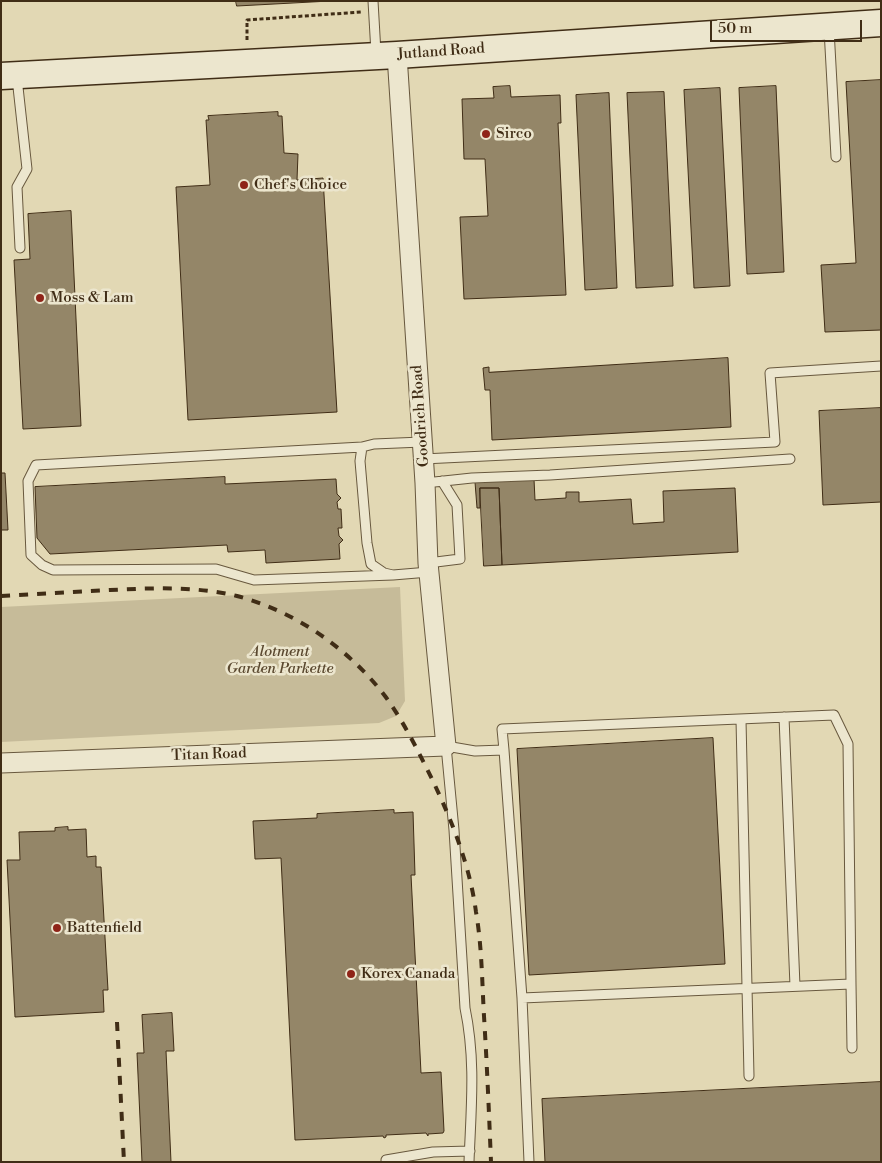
<!DOCTYPE html>
<html>
<head>
<meta charset="utf-8">
<style>
	body { margin:0 }
	#map { position:relative; width:882px; height:1163px; overflow:hidden; background:#e2d8b4; font-family:"Libre Bodoni",serif }
	canvas { display:block }
	.frame { position:absolute; inset:0; border:2px solid #402d16; pointer-events:none }
	.scale { position:absolute; left:710px; top:20px; width:152px; height:22px; box-sizing:border-box; border:2px solid #402d16; border-top:0; padding-left:6px; font-size:15px; line-height:18px; white-space:nowrap; color:#402d16; -webkit-text-stroke:4px #ece6ce; paint-order:stroke }
</style>
</head>
<body>
<div id="map">
<canvas width="882" height="1163"></canvas>
<div class="frame"></div>
<div class="scale">50 m</div>
</div>
<script>
const ctx = document.querySelector('canvas').getContext('2d');
ctx.lineJoin = 'round';
function fill(path, color) {
  ctx.fillStyle = color;
  ctx.fill(path, 'evenodd');
}
function stroke(path, color, width, dash) {
  ctx.strokeStyle = color;
  ctx.lineWidth = width;
  ctx.lineCap = dash ? 'butt' : 'round';
  ctx.setLineDash(dash || []);
  ctx.stroke(path);
}
function drawText(font, color, halo, rows, align = 'center') {
  ctx.font = font + ' "Libre Bodoni",serif';
  ctx.lineWidth = 5;
  ctx.setLineDash([]);
  ctx.textBaseline = 'middle';
  ctx.strokeStyle = halo;
  ctx.fillStyle = color;
  for (const [text, x, y, turn = 0] of rows) {
    ctx.save();
    ctx.translate(x, y);
    ctx.rotate((+turn || 0) * Math.PI / 180);
    ctx.textAlign = isNaN(turn) ? turn : align;
    if (halo) ctx.strokeText(text, 0, 0);
    ctx.fillText(text, 0, 0);
    ctx.restore();
  }
}
const green = new Path2D(`
	M 400,587 L 405,701 L 396,716 L 379,723 L 1,742 L 1,607 Z`);
const building = new Path2D(`
	M 236,1 L 330,1 L 237,6 Z
	M 881,80 L 881,330 L 825,332 L 821,265 L 856,263 L 846,82 Z
	M 510,86 L 511,97 L 560,95 L 561,123 L 558,123 L 566,295 L 464,299 L 460,217 L 488,216 L 485,159 L 464,159 L 462,99 L 494,98 L 493,87 Z
	M 776,86 L 784,272 L 747,274 L 739,88 Z
	M 720,88 L 730,286 L 694,288 L 684,90 Z
	M 664,92 L 673,286 L 636,288 L 627,93 Z
	M 609,93 L 617,288 L 585,290 L 576,95 Z
	M 278,112 L 278,116 L 282,116 L 284,153 L 298,154 L 297,180 L 323,178 L 337,412 L 188,420 L 176,187 L 210,185 L 206,120 L 209,120 L 208,116 Z
	M 71,211 L 81,426 L 23,429 L 14,260 L 30,259 L 28,214 Z
	M 728,358 L 731,427 L 492,440 L 490,390 L 485,390 L 483,368 L 489,367 L 489,372 Z
	M 881,408 L 881,502 L 823,505 L 819,411 Z
	M 1,473 L 5,473 L 8,530 L 1,530 Z
	M 225,477 L 225,484 L 336,479 L 337,494 L 341,498 L 337,502 L 338,509 L 341,509 L 342,528 L 338,528 L 339,536 L 343,540 L 339,544 L 340,559 L 266,563 L 265,550 L 228,552 L 227,545 L 50,554 L 37,538 L 35,487 Z
	M 534,479 L 535,500 L 566,498 L 566,492 L 579,492 L 579,502 L 631,499 L 633,524 L 664,522 L 663,491 L 735,488 L 738,552 L 502,565 L 499,488 L 480,488 L 480,508 L 477,508 L 475,482 Z
	M 480,488 L 499,488 L 502,565 L 484,566 Z
	M 713,738 L 725,964 L 529,975 L 517,749 Z
	M 394,810 L 394,813 L 413,812 L 415,875 L 411,875 L 421,1073 L 441,1072 L 444,1131 L 443,1133 L 428,1134 L 428,1136 L 426,1133 L 386,1135 L 386,1137 L 384,1138 L 383,1136 L 295,1140 L 281,858 L 255,859 L 253,821 L 317,818 L 317,814 Z
	M 68,827 L 68,830 L 86,829 L 87,857 L 96,856 L 96,867 L 101,867 L 108,990 L 103,990 L 104,1012 L 15,1017 L 7,860 L 20,860 L 19,832 L 55,831 L 55,828 Z
	M 172,1013 L 174,1051 L 166,1051 L 171,1162 L 142,1162 L 137,1053 L 144,1053 L 142,1015 Z
	M 881,1082 L 881,1162 L 545,1162 L 542,1099 Z`);
const path = new Path2D(`
	M 247,40 L 247,20 L 361,12`);
const lane = new Path2D(`
	M 373,1 L 376,53
	M 829,29 L 836,157
	M 17,78 L 27,169 L 17,187 L 20,248
	M 422,442 L 374,444 L 362,447 L 360,461 L 367,543 L 371,564 L 384,573 L 393,575 L 429,572
	M 362,447 L 36,465 L 28,481 L 31,555 L 42,565 L 53,570 L 216,569 L 254,580 L 393,575
	M 423,459 L 775,442 L 770,373 L 881,366
	M 425,483 L 472,478 L 550,475 L 790,459
	M 428,563 L 460,559 L 457,505 L 442,481
	M 784,717 L 795,986
	M 741,720 L 749,1076
	M 504,750 L 502,729 L 834,715 L 848,744 L 851,984 L 522,998
	M 851,984 L 852,1048
	M 386,1160 L 433,1152 L 470,1151
	M 469,1162 C 471,1108 476,1061 465,1008 L 454,830 L 446,746 L 475,751 L 504,750 L 522,998 L 529,1162`);
const street = new Path2D(`
	M 1,763 L 446,746 L 428,563 L 425,483 L 397,55`);
const secondary = new Path2D(`
	M 1,76 L 397,55 L 881,23`);
const rail = new Path2D(`
	M 1,596 C 38,594 74,592 110,590 C 153,588 195,586 237,596 C 295,611 349,649 385,696 C 404,722 418,751 432,779 C 452,821 470,866 476,912 C 482,947 482,982 484,1016 C 487,1065 489,1113 491,1162
	M 117,1022 L 124,1162`);
const markers = [
	[486,134,5,"#8f2418"],
	[244,185,5,"#8f2418"],
	[40,298,5,"#8f2418"],
	[57,928,5,"#8f2418"],
	[351,974,5,"#8f2418"]
];
const streetNames = [
	["Jutland Road",441,52,-4],
	["Goodrich Road",421,416,-94],
	["Titan Road",209,755,-2]
];
const poiNames = [
	["Sirco",496,134],
	["Chef's Choice",254,185],
	["Moss & Lam",50,298],
	["Battenfield",67,928],
	["Korex Canada",361,974]
];
const parkNames = [
	["Alotment",280,652],
	["Garden Parkette",280,669]
];
fill(green, '#c6bb99');
fill(building, '#948668');
stroke(building, '#402d16', 1);
stroke(lane, '#68583e', 11);
stroke(street, '#68583e', 21);
stroke(secondary, '#402d16', 29);
stroke(path, '#402d16', 3, [4, 2.5]);
stroke(lane, '#ece6ce', 9);
stroke(street, '#ece6ce', 19);
stroke(secondary, '#ece6ce', 26);
stroke(rail, '#402d16', 4, [9, 9]);
for (const [x, y, r, color] of markers) {
  const dot = new Path2D();
  dot.arc(x, y, r, 0, 2 * Math.PI);
  ctx.fillStyle = color;
  ctx.fill(dot);
  stroke(dot, '#ece6ce', 2);
}
drawText('15px', '#402d16', '#ece6ce', streetNames);
drawText('15px', '#402d16', '#ece6ce', poiNames, 'left');
drawText('italic 15px', '#5b4930', '#ece6ce', parkNames);
</script>
</body>
</html>
